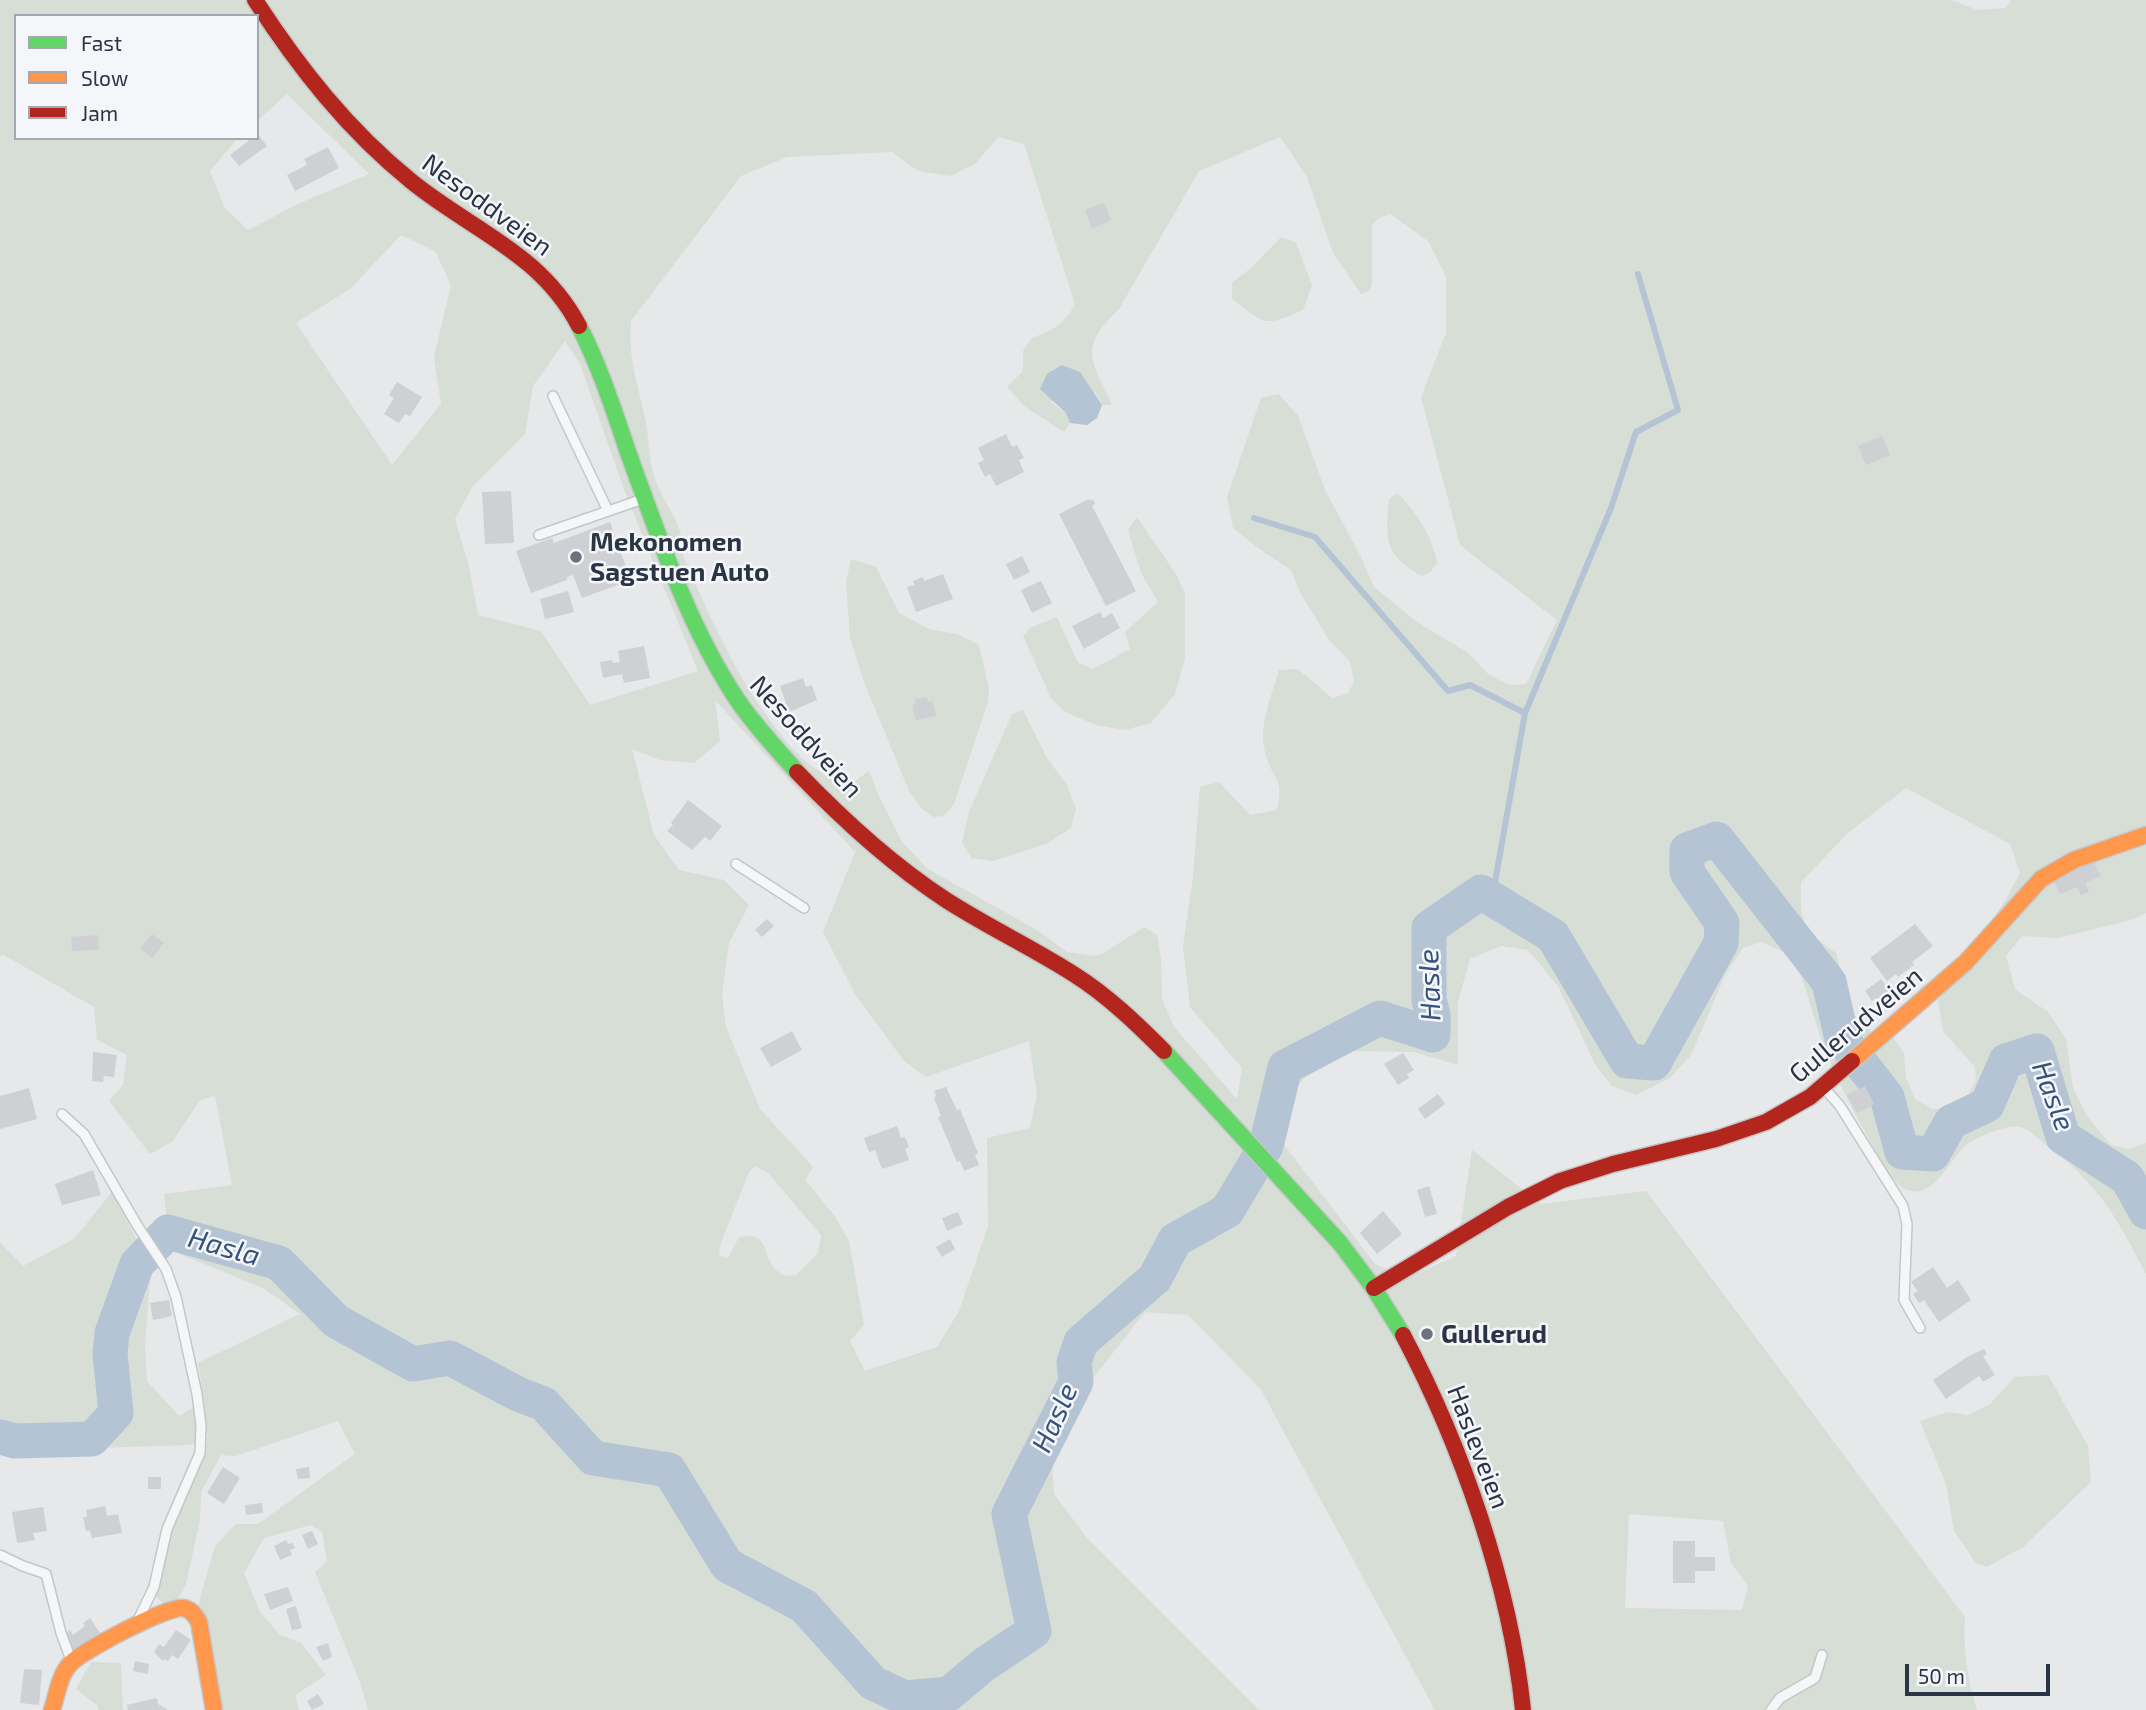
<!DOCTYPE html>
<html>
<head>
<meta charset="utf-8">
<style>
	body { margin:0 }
	#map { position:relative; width:2146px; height:1710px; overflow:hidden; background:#e6e8ea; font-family:"Exo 2",sans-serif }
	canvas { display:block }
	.legend { position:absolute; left:14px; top:14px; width:245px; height:126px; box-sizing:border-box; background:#f4f6f9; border:2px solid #a4a8b1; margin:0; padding:9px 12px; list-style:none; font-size:21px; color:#2b3445 }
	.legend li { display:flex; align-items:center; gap:14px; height:35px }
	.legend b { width:35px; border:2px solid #a4a8b1 }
	.scale { position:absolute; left:1905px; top:1664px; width:145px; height:32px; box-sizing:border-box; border:4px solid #2b3445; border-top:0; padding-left:9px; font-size:21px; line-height:24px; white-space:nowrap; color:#2b3445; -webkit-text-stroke:5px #f4f6f9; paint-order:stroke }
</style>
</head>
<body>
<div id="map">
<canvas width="2146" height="1710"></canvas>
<ul class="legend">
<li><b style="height:9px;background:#63d668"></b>Fast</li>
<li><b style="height:9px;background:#ff974d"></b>Slow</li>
<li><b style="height:9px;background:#b3261e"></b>Jam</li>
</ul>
<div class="scale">50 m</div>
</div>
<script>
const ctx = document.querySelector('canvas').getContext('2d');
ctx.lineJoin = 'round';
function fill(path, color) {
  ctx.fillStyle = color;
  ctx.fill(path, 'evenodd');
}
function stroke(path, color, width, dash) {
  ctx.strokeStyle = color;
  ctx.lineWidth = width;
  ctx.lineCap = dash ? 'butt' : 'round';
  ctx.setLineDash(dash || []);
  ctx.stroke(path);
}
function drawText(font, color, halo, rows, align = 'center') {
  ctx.font = font + ' "Exo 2",sans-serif';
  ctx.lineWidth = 5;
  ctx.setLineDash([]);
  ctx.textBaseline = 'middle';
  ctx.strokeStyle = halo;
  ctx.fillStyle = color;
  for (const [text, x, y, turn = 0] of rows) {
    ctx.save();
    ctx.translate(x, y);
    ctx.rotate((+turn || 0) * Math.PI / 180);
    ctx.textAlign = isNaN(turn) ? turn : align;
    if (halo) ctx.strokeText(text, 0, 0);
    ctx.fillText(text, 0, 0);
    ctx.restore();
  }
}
const green = new Path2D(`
	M 0,0 L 1952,0 L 1977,10 L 2006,8 L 2011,0 L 2146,0 L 2146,913 L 2131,920 L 2058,938 L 2022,936 L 2006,956 L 2015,989 L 2048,1012 L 2066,1039 L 2073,1088 L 2087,1116 L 2111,1145 L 2130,1149 L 2146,1143 L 2146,1274 C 2117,1218 2099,1184 2047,1146 C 2040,1140 2029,1129 2021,1127 C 2007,1124 1972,1138 1963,1148 C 1947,1165 1927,1208 1899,1185 C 1887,1174 1877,1155 1870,1141 C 1849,1103 1830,1067 1817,1026 C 1809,1003 1805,976 1789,957 C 1783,950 1770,946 1761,942 L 1743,948 L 1725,975 L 1691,1055 L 1671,1077 L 1637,1095 L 1612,1086 L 1596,1066 L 1558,986 L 1528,950 L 1501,946 L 1470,959 L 1458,1002 L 1458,1065 L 1414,1052 L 1353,1051 L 1306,1077 L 1290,1093 L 1276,1134 L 1375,1264 L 1407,1278 L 1456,1256 L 1472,1150 L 1541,1204 L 1646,1191 L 1965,1617 C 1963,1650 1967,1678 1977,1710 L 1435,1710 L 1260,1388 L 1188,1315 L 1145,1312 L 1050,1433 L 1054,1494 L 1087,1538 L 1259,1710 L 368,1710 L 360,1682 L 315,1572 L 327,1562 L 322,1532 L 311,1525 L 264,1538 L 244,1573 L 260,1612 L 280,1635 L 301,1643 L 326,1675 L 295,1695 L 299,1710 L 211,1710 L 199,1602 L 215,1546 L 236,1524 L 258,1524 L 355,1454 L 338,1421 L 236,1456 L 221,1455 L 201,1492 L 200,1520 L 186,1584 L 177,1600 L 163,1603 L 155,1596 L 172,1528 L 204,1457 L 208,1434 L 190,1445 L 0,1451 L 0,1242 L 23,1266 L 74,1239 L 112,1192 L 151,1267 L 145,1345 L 147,1381 L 179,1416 L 204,1401 L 198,1363 L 300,1314 L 263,1288 L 170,1250 L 164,1194 L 232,1185 L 215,1096 L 200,1100 L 173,1141 L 150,1154 L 109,1101 L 123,1085 L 127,1055 L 97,1040 L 94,1007 L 4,955 L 0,956 ZM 16,16 L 257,16 L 257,121 L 287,94 L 369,174 L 298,204 L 248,230 L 224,207 L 210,171 L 238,138 L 16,138 ZM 998,137 L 1024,144 L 1075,304 C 1065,324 1052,331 1032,338 L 1023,351 L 1023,371 L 1007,387 L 1024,406 L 1064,432 L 1070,423 L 1066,413 L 1051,402 L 1095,392 L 1102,405 L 1112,405 C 1091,358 1078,349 1119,309 L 1199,171 L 1280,137 L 1307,177 L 1333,253 L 1361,294 L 1367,292 L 1372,285 L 1372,225 L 1379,218 L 1390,214 L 1428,241 L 1446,276 L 1446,333 L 1421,397 L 1460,545 L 1557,620 L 1526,684 L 1509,685 L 1489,675 L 1468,653 L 1417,622 L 1374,587 L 1360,555 L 1326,492 L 1298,416 L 1279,394 L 1261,398 L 1227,497 L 1233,528 L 1261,550 L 1291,570 L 1301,594 L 1329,640 L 1350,661 L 1354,682 L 1347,694 L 1332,698 L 1298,669 L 1279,670 C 1272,695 1258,726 1265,752 C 1272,780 1285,778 1277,810 L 1250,815 L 1219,782 L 1200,787 L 1193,877 L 1183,946 L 1190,1007 L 1242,1068 L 1237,1099 L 1174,1027 L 1162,999 L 1161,959 L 1157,935 L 1144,927 L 1104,953 L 1095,956 L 1067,952 L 1037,930 L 928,869 L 902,842 L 878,794 L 869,771 L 854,782 L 837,783 C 825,775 812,767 802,758 C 746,701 715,628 683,556 C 685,521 663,506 654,476 C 648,456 649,437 645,417 C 637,381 628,359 631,321 L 741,176 L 787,157 L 892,152 L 918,171 L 951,176 L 975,164 ZM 401,235 L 435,251 L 451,285 L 434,357 L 441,404 L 392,465 L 296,323 L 350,289 ZM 565,341 L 580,364 L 625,492 L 698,671 L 590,705 L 541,631 L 478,615 L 469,566 L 455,519 L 473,486 L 525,434 L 533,386 ZM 715,700 L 855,852 L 823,932 L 855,994 L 904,1061 L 926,1077 L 1029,1041 L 1037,1095 L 1030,1128 L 987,1138 L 988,1226 L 959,1311 L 937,1347 L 865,1371 L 850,1341 L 864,1325 L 849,1241 L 834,1215 L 805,1180 L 813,1167 L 760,1109 L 726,1027 L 722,994 L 729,943 L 749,905 L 724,880 L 679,870 L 654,835 L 632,749 L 660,760 L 694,763 L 720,741 ZM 1906,788 L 2010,844 L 2020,873 L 2005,901 L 1938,1001 L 1943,1031 L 1975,1067 L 1976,1080 L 1969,1093 L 1951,1109 L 1932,1109 L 1915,1099 L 1906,1078 L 1904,1053 L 1892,1036 L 1872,1032 L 1852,1013 L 1836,953 C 1801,928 1800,924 1801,882 L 1848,833 ZM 756,1166 L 768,1173 L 821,1235 L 818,1253 L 796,1275 L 785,1276 C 782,1274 777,1272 775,1269 C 761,1252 770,1232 739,1237 L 728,1258 L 720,1256 L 719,1250 L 722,1240 L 749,1172 ZM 1629,1514 L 1723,1521 L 1731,1563 L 1748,1586 L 1742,1610 L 1625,1608 Z
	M 1281,237 L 1296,243 L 1312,285 L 1303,310 C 1263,328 1265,324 1232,299 L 1232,283 L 1251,268 Z
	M 1397,493 C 1416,511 1433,537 1437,563 L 1430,572 L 1422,576 C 1384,556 1385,538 1389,499 Z
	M 1137,517 L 1176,574 L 1185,594 L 1185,658 L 1175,694 L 1151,723 L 1125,730 L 1096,725 L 1065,712 L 1051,698 L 1023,636 L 1030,628 L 1057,617 L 1078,663 L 1093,669 L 1130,649 L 1125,632 L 1158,602 L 1141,573 L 1128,530 Z
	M 851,559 L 876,567 L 899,613 L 929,629 L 957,634 L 979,645 L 989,689 L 988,702 L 954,804 L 944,816 L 934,817 L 922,809 L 909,791 L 864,682 L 850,638 L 846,581 Z
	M 1023,710 L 1047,758 L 1067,785 L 1076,809 L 1071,828 L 1046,844 L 993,861 L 971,858 L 962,842 L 969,812 L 1012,714 Z
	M 2048,1375 L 2088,1446 L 2091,1482 L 2023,1547 L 1987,1567 L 1976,1563 L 1954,1531 L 1946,1484 L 1920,1421 L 1948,1412 L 1968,1415 L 1989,1405 L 2015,1377 Z
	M 91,1662 L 121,1663 L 123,1710 L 98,1710 L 98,1706 L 76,1689 Z`);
const water = new Path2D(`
	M 1062,365 L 1080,372 L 1102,405 L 1097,418 L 1087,425 L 1070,423 L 1066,413 L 1040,389 L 1047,374 Z`);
const stream = new Path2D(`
	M 1254,518 L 1315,537 L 1448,691 L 1470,685 L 1525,713
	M 1492,899 L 1525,713 L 1611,508 L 1636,432 L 1678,410 L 1638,274`);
const river = new Path2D(`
	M 0,1437 L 15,1441 L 92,1439 L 116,1413 L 110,1354 L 112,1333 L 137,1264 L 168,1232 L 279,1263 L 336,1321 L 413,1364 L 450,1358 L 518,1394 L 544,1404 L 593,1458 L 669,1470 L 727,1565 L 804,1606 L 873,1683 L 905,1698 L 949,1694 L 982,1666 L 1034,1631 L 1009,1514 L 1076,1382 L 1074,1362 L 1081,1342 L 1155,1278 L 1175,1240 L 1227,1211 L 1266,1146 L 1285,1067 L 1380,1018 L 1433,1035 L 1433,1015 L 1429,1000 L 1429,928 L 1481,892 L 1553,936 L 1627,1061 L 1654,1063 L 1721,943 L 1722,923 L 1687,872 L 1687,850 L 1717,839 L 1829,982 L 1842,1039 L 1887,1097 L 1902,1152 L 1933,1154 L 1951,1122 L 1987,1105 L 2006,1061 L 2037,1051 L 2063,1137 L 2127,1178 L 2146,1212`);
const building = new Path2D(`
	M 257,133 L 267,146 L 239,166 L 230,155 L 252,138 L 257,138 Z
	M 328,147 L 339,168 L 295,191 L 287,175 L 307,165 L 304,159 Z
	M 1104,203 L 1111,220 L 1092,229 L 1085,210 Z
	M 397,382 L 422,397 L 410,416 L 405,414 L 399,423 L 384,414 L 394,398 L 389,395 Z
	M 1006,434 L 1012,447 L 1017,445 L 1024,458 L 1019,460 L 1024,472 L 996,486 L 990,474 L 985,477 L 978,463 L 984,460 L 978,448 Z
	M 1882,436 L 1890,455 L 1866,465 L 1858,446 Z
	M 511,491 L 514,543 L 485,544 L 482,492 Z
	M 1089,499 L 1090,501 L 1093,499 L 1095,504 L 1092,506 L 1136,591 L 1106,606 L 1059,514 Z
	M 610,522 L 626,567 L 629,566 L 634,579 L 582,598 L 573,575 L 567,577 L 567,580 L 531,593 L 516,551 L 552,538 L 554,543 Z
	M 1022,556 L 1030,572 L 1014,580 L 1006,564 Z
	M 943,574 L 953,599 L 916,612 L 907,587 L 915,585 L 913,581 L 923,577 L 924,581 Z
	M 1041,581 L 1052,603 L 1032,613 L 1021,590 Z
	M 568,591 L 574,612 L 545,619 L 540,599 Z
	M 1100,612 L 1103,618 L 1112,613 L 1120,628 L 1084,649 L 1072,626 Z
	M 644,646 L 650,678 L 624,683 L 622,674 L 603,678 L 600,662 L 612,660 L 613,663 L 620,662 L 618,651 Z
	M 803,678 L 806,687 L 812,685 L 817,700 L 789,712 L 780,686 Z
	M 927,697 L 928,702 L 932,701 L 936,716 L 916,720 L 912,705 L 916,704 L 915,699 Z
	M 805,723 L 813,741 L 800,746 L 792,728 Z
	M 688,800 L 722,826 L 710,841 L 705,837 L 692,850 L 667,831 L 673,825 L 671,823 Z
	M 2092,858 L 2101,876 L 2085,883 L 2089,892 L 2081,895 L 2077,887 L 2060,894 L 2052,876 Z
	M 767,919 L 774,926 L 762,937 L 755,930 Z
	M 1915,924 L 1933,946 L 1912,962 L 1914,965 L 1898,977 L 1896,974 L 1887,981 L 1870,958 Z
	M 152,934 L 164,943 L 152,958 L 140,949 Z
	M 98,935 L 99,950 L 72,951 L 71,937 Z
	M 1881,979 L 1898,1002 L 1886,1011 L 1876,998 L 1872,1001 L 1865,991 Z
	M 792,1031 L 802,1050 L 771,1067 L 760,1048 Z
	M 93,1052 L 117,1055 L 114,1077 L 104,1076 L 103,1082 L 92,1081 Z
	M 1403,1053 L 1414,1070 L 1407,1074 L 1409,1078 L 1398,1085 L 1384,1064 Z
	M 1865,1086 L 1874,1104 L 1857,1113 L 1847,1095 Z
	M 946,1087 L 957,1110 L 960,1109 L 978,1153 L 975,1155 L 979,1165 L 964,1171 L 960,1161 L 957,1162 L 938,1117 L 941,1116 L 934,1098 L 936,1096 L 934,1091 Z
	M 29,1088 L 37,1119 L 0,1129 L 0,1096 Z
	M 1438,1094 L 1445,1104 L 1425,1119 L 1418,1109 Z
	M 897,1126 L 901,1138 L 905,1137 L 909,1147 L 905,1149 L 909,1160 L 882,1169 L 875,1150 L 869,1152 L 864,1138 Z
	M 93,1170 L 101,1195 L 62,1205 L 55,1184 Z
	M 1429,1186 L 1437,1214 L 1425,1217 L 1417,1190 Z
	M 1383,1211 L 1402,1234 L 1377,1254 L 1360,1233 Z
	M 958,1212 L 963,1224 L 947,1231 L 942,1218 Z
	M 950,1239 L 955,1249 L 942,1257 L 936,1247 Z
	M 1933,1267 L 1947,1288 L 1958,1280 L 1971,1300 L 1939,1322 L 1924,1300 L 1919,1303 L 1913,1294 L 1918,1291 L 1911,1282 Z
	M 169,1300 L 172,1316 L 153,1320 L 150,1303 Z
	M 1984,1349 L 1987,1354 L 1983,1356 L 1995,1375 L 1983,1382 L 1979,1376 L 1946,1399 L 1933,1380 L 1967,1357 Z
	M 223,1467 L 240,1478 L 224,1504 L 207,1493 Z
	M 309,1467 L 310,1478 L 298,1479 L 296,1469 Z
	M 148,1477 L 161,1477 L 161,1489 L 148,1489 Z
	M 262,1503 L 263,1513 L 246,1515 L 245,1505 Z
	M 105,1506 L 107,1516 L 118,1514 L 122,1533 L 92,1538 L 90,1531 L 86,1531 L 83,1517 L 87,1517 L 86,1510 Z
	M 43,1507 L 47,1531 L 33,1533 L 35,1540 L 17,1543 L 12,1512 Z
	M 312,1531 L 318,1544 L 308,1549 L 302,1535 Z
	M 286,1540 L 288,1544 L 292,1543 L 295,1548 L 290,1550 L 292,1555 L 280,1560 L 274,1546 Z
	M 1673,1541 L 1695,1541 L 1695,1557 L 1715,1557 L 1715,1571 L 1695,1571 L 1695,1583 L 1673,1583 Z
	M 288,1587 L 293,1601 L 270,1610 L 264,1594 Z
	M 296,1606 L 302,1628 L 292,1630 L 286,1609 Z
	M 90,1618 L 100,1633 L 74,1651 L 63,1635 L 70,1630 L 73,1635 L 85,1626 L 83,1623 Z
	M 176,1630 L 191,1640 L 178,1659 L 172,1655 L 168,1661 L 164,1659 L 163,1661 L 154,1652 L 159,1644 L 164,1647 Z
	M 328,1643 L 332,1657 L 323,1661 L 316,1647 Z
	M 135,1661 L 149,1664 L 148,1674 L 133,1671 Z
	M 24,1669 L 42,1670 L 39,1705 L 20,1703 Z
	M 318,1694 L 324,1704 L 312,1710 L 307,1701 Z
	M 157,1698 L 158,1704 L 168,1710 L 128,1710 L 127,1705 Z`);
const lane = new Path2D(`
	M 553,396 L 608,511
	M 539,535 L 643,499
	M 736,864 L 804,908
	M 1825,1089 L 1840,1106 L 1903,1206 L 1907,1224 L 1904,1300 L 1920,1328
	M 62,1114 L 84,1134 L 137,1225 L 166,1269 L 176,1297 L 197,1394 L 201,1425 L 200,1453 L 167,1529 L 154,1587 L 139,1618
	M 0,1555 L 23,1566 L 46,1574 L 61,1633 L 71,1660
	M 1771,1710 L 1780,1698 L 1815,1678 L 1822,1655`);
const fast = new Path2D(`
	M 579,326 C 600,367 614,411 629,455 C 659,537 688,625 736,698 C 754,725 776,748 797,772
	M 1164,1051 L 1340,1243 L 1373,1287 L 1403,1335`);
const slow = new Path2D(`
	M 1852,1061 L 1966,962 L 2041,879 L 2074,860 L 2146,835
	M 52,1710 C 57,1695 59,1676 70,1664 C 82,1651 167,1606 183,1608 C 191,1609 195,1615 199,1622 L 214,1710`);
const jam = new Path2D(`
	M 255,0 C 299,68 348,130 411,181 C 471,230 541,253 579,326
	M 797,772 C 842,819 891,864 946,900 C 988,927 1033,948 1075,975 C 1108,996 1136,1023 1164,1051
	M 1374,1288 L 1508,1207 L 1560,1181 L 1613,1164 L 1716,1139 L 1766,1122 L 1810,1097 L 1852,1061
	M 1403,1335 C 1462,1447 1510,1584 1523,1710`);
const markers = [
	[576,557,7,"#6c737f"],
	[1427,1334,7,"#6c737f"]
];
const streetNames = [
	["Nesoddveien",487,205,36],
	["Nesoddveien",806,737,48],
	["Gullerudveien",1856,1025,-40],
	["Hasleveien",1478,1447,69]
];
const poiNames = [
	["Mekonomen",590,542],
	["Sagstuen Auto",590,572],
	["Gullerud",1441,1334]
];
const waterNames = [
	["Hasle",1430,985,-92],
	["Hasle",2053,1096,69],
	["Hasla",224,1247,16],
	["Hasle",1055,1418,-66]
];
fill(green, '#d6ded6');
fill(water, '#b4c4d5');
stroke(stream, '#b4c4d5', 6);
stroke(river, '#b4c4d5', 35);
fill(building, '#ced0d3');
stroke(lane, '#c4c6c8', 12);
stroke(fast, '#c4c6c8', 19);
stroke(slow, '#c4c6c8', 19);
stroke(jam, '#c4c6c8', 19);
stroke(lane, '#f5f6f7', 9);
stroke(fast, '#63d668', 16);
stroke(slow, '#ff974d', 16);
stroke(jam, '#b3261e', 16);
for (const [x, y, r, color] of markers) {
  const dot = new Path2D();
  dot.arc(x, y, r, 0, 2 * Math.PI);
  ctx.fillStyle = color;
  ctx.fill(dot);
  stroke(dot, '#f4f6f9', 2.5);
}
drawText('26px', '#2b3445', '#f4f6f9', streetNames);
drawText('bold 26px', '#2b3445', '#f4f6f9', poiNames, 'left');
drawText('italic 28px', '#34527a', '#f4f6f9', waterNames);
</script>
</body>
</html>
